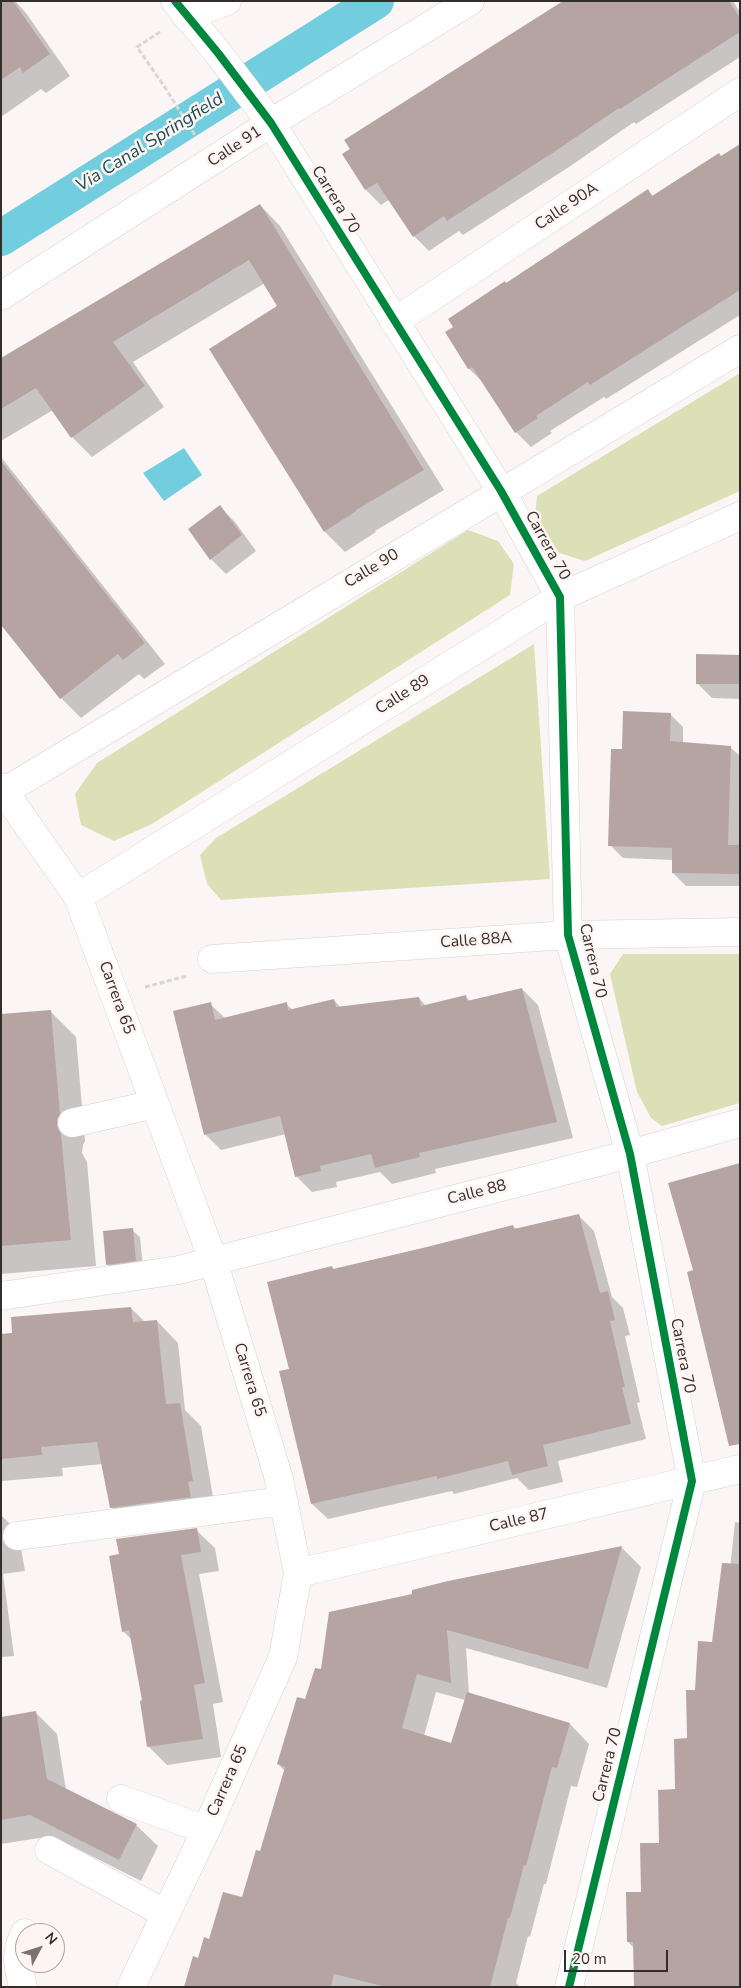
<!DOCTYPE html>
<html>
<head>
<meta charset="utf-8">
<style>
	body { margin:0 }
	#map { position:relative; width:741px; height:1988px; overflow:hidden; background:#fbf6f5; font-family:"Nunito Sans",sans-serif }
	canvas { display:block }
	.frame { position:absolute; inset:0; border:2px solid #332d2b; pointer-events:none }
	.north { position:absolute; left:15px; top:1923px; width:50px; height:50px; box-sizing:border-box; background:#fef5f2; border:1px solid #ada5a2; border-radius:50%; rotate:50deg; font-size:14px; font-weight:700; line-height:20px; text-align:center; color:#332d2b }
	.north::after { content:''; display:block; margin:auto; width:18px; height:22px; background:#797372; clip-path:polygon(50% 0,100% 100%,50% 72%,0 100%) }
	.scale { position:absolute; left:564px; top:1950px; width:104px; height:22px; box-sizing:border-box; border:2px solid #332d2b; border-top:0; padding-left:6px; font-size:15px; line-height:18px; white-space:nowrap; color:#332d2b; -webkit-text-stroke:4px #fef5f2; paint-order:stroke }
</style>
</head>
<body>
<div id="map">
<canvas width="741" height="1988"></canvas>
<div class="frame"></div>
<div class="north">N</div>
<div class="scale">20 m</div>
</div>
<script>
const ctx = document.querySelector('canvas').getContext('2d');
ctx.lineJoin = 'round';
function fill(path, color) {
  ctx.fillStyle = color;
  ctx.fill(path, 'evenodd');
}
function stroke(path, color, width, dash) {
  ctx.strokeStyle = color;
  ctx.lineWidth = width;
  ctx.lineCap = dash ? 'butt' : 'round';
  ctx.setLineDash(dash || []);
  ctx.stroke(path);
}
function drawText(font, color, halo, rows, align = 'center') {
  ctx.font = font + ' "Nunito Sans",sans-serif';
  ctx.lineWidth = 5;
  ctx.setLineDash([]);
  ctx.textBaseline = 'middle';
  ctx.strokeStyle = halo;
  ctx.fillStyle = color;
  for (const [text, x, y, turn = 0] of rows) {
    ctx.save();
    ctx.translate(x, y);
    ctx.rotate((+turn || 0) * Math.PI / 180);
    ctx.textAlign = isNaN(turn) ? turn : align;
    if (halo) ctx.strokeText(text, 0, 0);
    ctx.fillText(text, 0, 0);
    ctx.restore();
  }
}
const green = new Path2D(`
	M 740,373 L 740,491 L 585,561 L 559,553 L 535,517 L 537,496 Z
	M 468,530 L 498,541 L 514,564 L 510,595 L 152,824 L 114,841 L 81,825 L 75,794 L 97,763 Z
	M 534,644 L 550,879 L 221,900 L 207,884 L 200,855 L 216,838 Z
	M 623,954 L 740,954 L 740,1103 L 662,1126 L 651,1118 L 637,1092 L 610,974 Z`);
const water = new Path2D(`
	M 184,448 L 202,475 L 164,501 L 143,473 Z`);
const shadow = new Path2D(`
	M 1,1 L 15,1 L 26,13 L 70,76 L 46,93 L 41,89 L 1,117 Z
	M 563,1 L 733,1 L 740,12 L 740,57 L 636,124 L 634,122 L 569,167 L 463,235 L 459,231 L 429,251 L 414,236 L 390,199 L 381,205 L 366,190 L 343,154 Z
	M 740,145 L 740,315 L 606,399 L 604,397 L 550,431 L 552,433 L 531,447 L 516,432 L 484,383 L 469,369 L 446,333 L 506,284 L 648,191 L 654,197 Z
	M 260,205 L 280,226 L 444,490 L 375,531 L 376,532 L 345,552 L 325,532 L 279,306 L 265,283 L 133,362 L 164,407 L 92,457 L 72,437 L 53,410 L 1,441 L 1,360 Z
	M 1,457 L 165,664 L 144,679 L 139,674 L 81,718 L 61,698 L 1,623 Z
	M 220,507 L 235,522 L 256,551 L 226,574 L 211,559 Z
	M 740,656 L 740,699 L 712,698 L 697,683 Z
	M 670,714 L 683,727 L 683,743 L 730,747 L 740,756 L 740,886 L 686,886 L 673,873 L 673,860 L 623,858 L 610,845 L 623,751 Z
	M 522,989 L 538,1005 L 573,1138 L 435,1169 L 436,1173 L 392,1184 L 380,1172 L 336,1182 L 337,1187 L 312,1192 L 296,1176 L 286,1134 L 221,1150 L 205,1134 L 210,1004 L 225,1018 L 286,1004 L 293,1010 L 334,1000 L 341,1008 L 419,998 L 426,1006 L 466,997 L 470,1001 Z
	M 50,1011 L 76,1037 L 85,1141 L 83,1145 L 82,1153 L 87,1162 L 96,1266 L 1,1274 L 1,1015 Z
	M 579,1216 L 594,1231 L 612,1297 L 623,1308 L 630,1335 L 625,1336 L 640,1402 L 637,1403 L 646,1439 L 558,1461 L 563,1482 L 529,1490 L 517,1478 L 454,1494 L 452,1491 L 328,1519 L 312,1504 L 290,1370 L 332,1267 L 334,1270 L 513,1226 L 517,1230 Z
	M 132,1230 L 140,1237 L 143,1268 L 115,1272 L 107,1264 Z
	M 131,1308 L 145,1322 L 157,1321 L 178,1343 L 185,1410 L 201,1426 L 214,1503 L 133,1529 L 111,1507 L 102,1464 L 62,1468 L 63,1476 L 1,1481 L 1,1336 Z
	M 1,1515 L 18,1532 L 25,1571 L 3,1574 L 14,1656 L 1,1657 Z
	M 735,1522 L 740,1523 L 740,1987 L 634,1948 L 628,1942 L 676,1790 L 688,1739 L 696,1691 L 713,1643 L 729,1578 Z
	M 196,1530 L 215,1548 L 219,1571 L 199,1574 L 223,1702 L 213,1704 L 221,1757 L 167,1765 L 148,1746 L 143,1702 L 132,1640 L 123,1631 L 120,1555 Z
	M 621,1547 L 641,1567 L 607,1688 L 466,1648 L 469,1694 L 570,1724 L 589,1744 L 577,1787 L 571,1786 L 546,1884 L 544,1884 L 530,1937 L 528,1936 L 516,1983 L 520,1987 L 186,1987 L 210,1941 L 243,1899 L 261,1853 L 285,1771 L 278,1764 L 322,1671 ZM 436,1692 L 465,1700 L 452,1744 L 424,1736 Z
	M 35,1712 L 57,1734 L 66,1790 L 136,1825 L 158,1846 L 141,1881 L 52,1836 L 1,1844 L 1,1718 Z`);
const canal = new Path2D(`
	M 1,238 L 376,1`);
const building = new Path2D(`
	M 1,1 L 13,1 L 50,54 L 23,73 L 20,67 L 1,80 Z
	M 563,1 L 729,1 L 740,18 L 740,32 L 620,109 L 619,108 L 554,152 L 447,221 L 444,216 L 413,237 L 377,183 L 365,190 L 342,154 L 350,149 L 344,140 Z
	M 740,144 L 740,290 L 590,385 L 588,382 L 536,416 L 538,418 L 515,433 L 472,367 L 468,369 L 445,332 L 453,327 L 448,319 L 505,281 L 506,283 L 648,189 L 652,196 L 719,153 L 721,156 Z
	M 260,204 L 424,470 L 356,510 L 356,511 L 324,532 L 209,349 L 277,306 L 249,260 L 113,342 L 145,386 L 71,438 L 36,388 L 1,409 L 1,358 Z
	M 1,461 L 145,643 L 123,660 L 118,654 L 60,699 L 1,625 Z
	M 220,505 L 242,535 L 210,560 L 188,529 Z
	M 696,654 L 740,655 L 740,684 L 696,684 Z
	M 623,711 L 671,713 L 670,741 L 731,746 L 728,845 L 740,845 L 740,874 L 672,873 L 672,848 L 608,846 L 611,749 L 622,749 Z
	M 522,988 L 557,1122 L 419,1153 L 420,1157 L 375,1168 L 371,1154 L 320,1166 L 321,1171 L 295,1177 L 280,1116 L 204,1135 L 173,1011 L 211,1002 L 215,1020 L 287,1002 L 288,1010 L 334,999 L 336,1007 L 419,997 L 421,1006 L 466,995 L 467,1001 Z
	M 51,1010 L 60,1114 L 57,1119 L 57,1126 L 61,1134 L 71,1240 L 1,1246 L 1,1014 Z
	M 740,1163 L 740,1444 L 729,1446 L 687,1272 L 693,1270 L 668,1183 Z
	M 579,1214 L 600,1293 L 608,1291 L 615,1320 L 610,1321 L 625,1387 L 622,1387 L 631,1424 L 543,1445 L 548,1466 L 512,1475 L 508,1461 L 437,1479 L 437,1476 L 311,1504 L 279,1371 L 289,1369 L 267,1282 L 332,1266 L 333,1269 L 427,1247 L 513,1225 L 514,1229 Z
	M 133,1228 L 136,1261 L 106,1265 L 103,1231 Z
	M 131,1307 L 133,1322 L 157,1320 L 166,1404 L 180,1403 L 193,1481 L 188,1482 L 191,1497 L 110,1508 L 97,1442 L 41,1447 L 42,1455 L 1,1459 L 1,1334 L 12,1333 L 11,1317 Z
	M 197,1528 L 201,1552 L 181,1555 L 205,1683 L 194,1685 L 203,1739 L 147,1747 L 140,1701 L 142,1700 L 129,1630 L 122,1632 L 109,1556 L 119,1554 L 116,1539 Z
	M 622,1546 L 588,1669 L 447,1630 L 451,1683 L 417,1674 L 402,1728 L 451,1743 L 467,1692 L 570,1723 L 557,1768 L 552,1767 L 526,1866 L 524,1865 L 510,1918 L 508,1918 L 490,1987 L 386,1987 L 334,1974 L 331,1987 L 184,1987 L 193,1956 L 198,1958 L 204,1937 L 209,1939 L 223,1892 L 242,1897 L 256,1850 L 260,1851 L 285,1767 L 277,1764 L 297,1697 L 305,1699 L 315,1668 L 321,1669 L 329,1612 L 412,1594 L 412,1590 L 448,1581 Z
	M 722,1563 L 740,1564 L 740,1987 L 634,1987 L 633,1942 L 627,1942 L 626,1892 L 641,1892 L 640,1843 L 659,1843 L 658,1790 L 675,1789 L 674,1739 L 687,1738 L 686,1690 L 695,1690 L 698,1641 L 712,1642 Z
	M 36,1711 L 47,1779 L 137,1824 L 119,1860 L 30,1815 L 1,1820 L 1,1717 Z`);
const path = new Path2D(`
	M 160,32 L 137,47 L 164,86 L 195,135
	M 145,987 L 187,976`);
const minor = new Path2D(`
	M 175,1 L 218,53 L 271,123 L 501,491 L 560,597 L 568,935 L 630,1154 L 692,1481 L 569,1987
	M 186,16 L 227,1
	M 1,296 L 271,123 L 470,1
	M 394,322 L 740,92
	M 1,787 L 78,897 L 213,1260 L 279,1479 L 298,1573 L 283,1657 L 206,1830 L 131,1987
	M 5,791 L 740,349
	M 78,897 L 560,597 L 740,516
	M 212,959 L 568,935 L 740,932
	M 72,1123 L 155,1104
	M 1,1296 L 179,1270 L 630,1154 L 740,1123
	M 17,1536 L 284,1501
	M 298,1573 L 740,1469
	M 121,1799 L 206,1830
	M 49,1850 L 166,1914
	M 23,1987 C 18,1965 14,1954 25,1933`);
const cycleway = new Path2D(`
	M 175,1 L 218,53 L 271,123 L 501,491 L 560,597 L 568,935 L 630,1154 L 692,1481 L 569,1987`);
const streetNames = [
	["Calle 91",235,147,-33],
	["Carrera 70",335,200,58],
	["Calle 90A",567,207,-34],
	["Carrera 70",547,546,61],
	["Calle 90",372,569,-31],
	["Calle 89",403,695,-32],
	["Calle 88A",476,941,-4],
	["Carrera 70",592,961,77],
	["Carrera 65",116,998,70],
	["Calle 88",477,1193,-14],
	["Carrera 70",682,1356,79],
	["Carrera 65",249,1380,73],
	["Calle 87",519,1521,-13],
	["Carrera 70",608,1765,-76],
	["Carrera 65",228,1781,-66]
];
const waterNames = [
	["Via Canal Springfield",150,143,-32]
];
fill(green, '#dce0b7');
fill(water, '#72cede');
fill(shadow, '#0003');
stroke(canal, '#72cede', 36);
fill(building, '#b6a4a3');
stroke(minor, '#d6d1d0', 29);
stroke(path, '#d8d7d6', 3, [5, 2.5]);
stroke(minor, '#fefefe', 28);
stroke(cycleway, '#00873e', 8);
drawText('16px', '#332d2b', '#fef5f2', streetNames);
drawText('italic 18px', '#194f59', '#fef5f2', waterNames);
</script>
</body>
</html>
